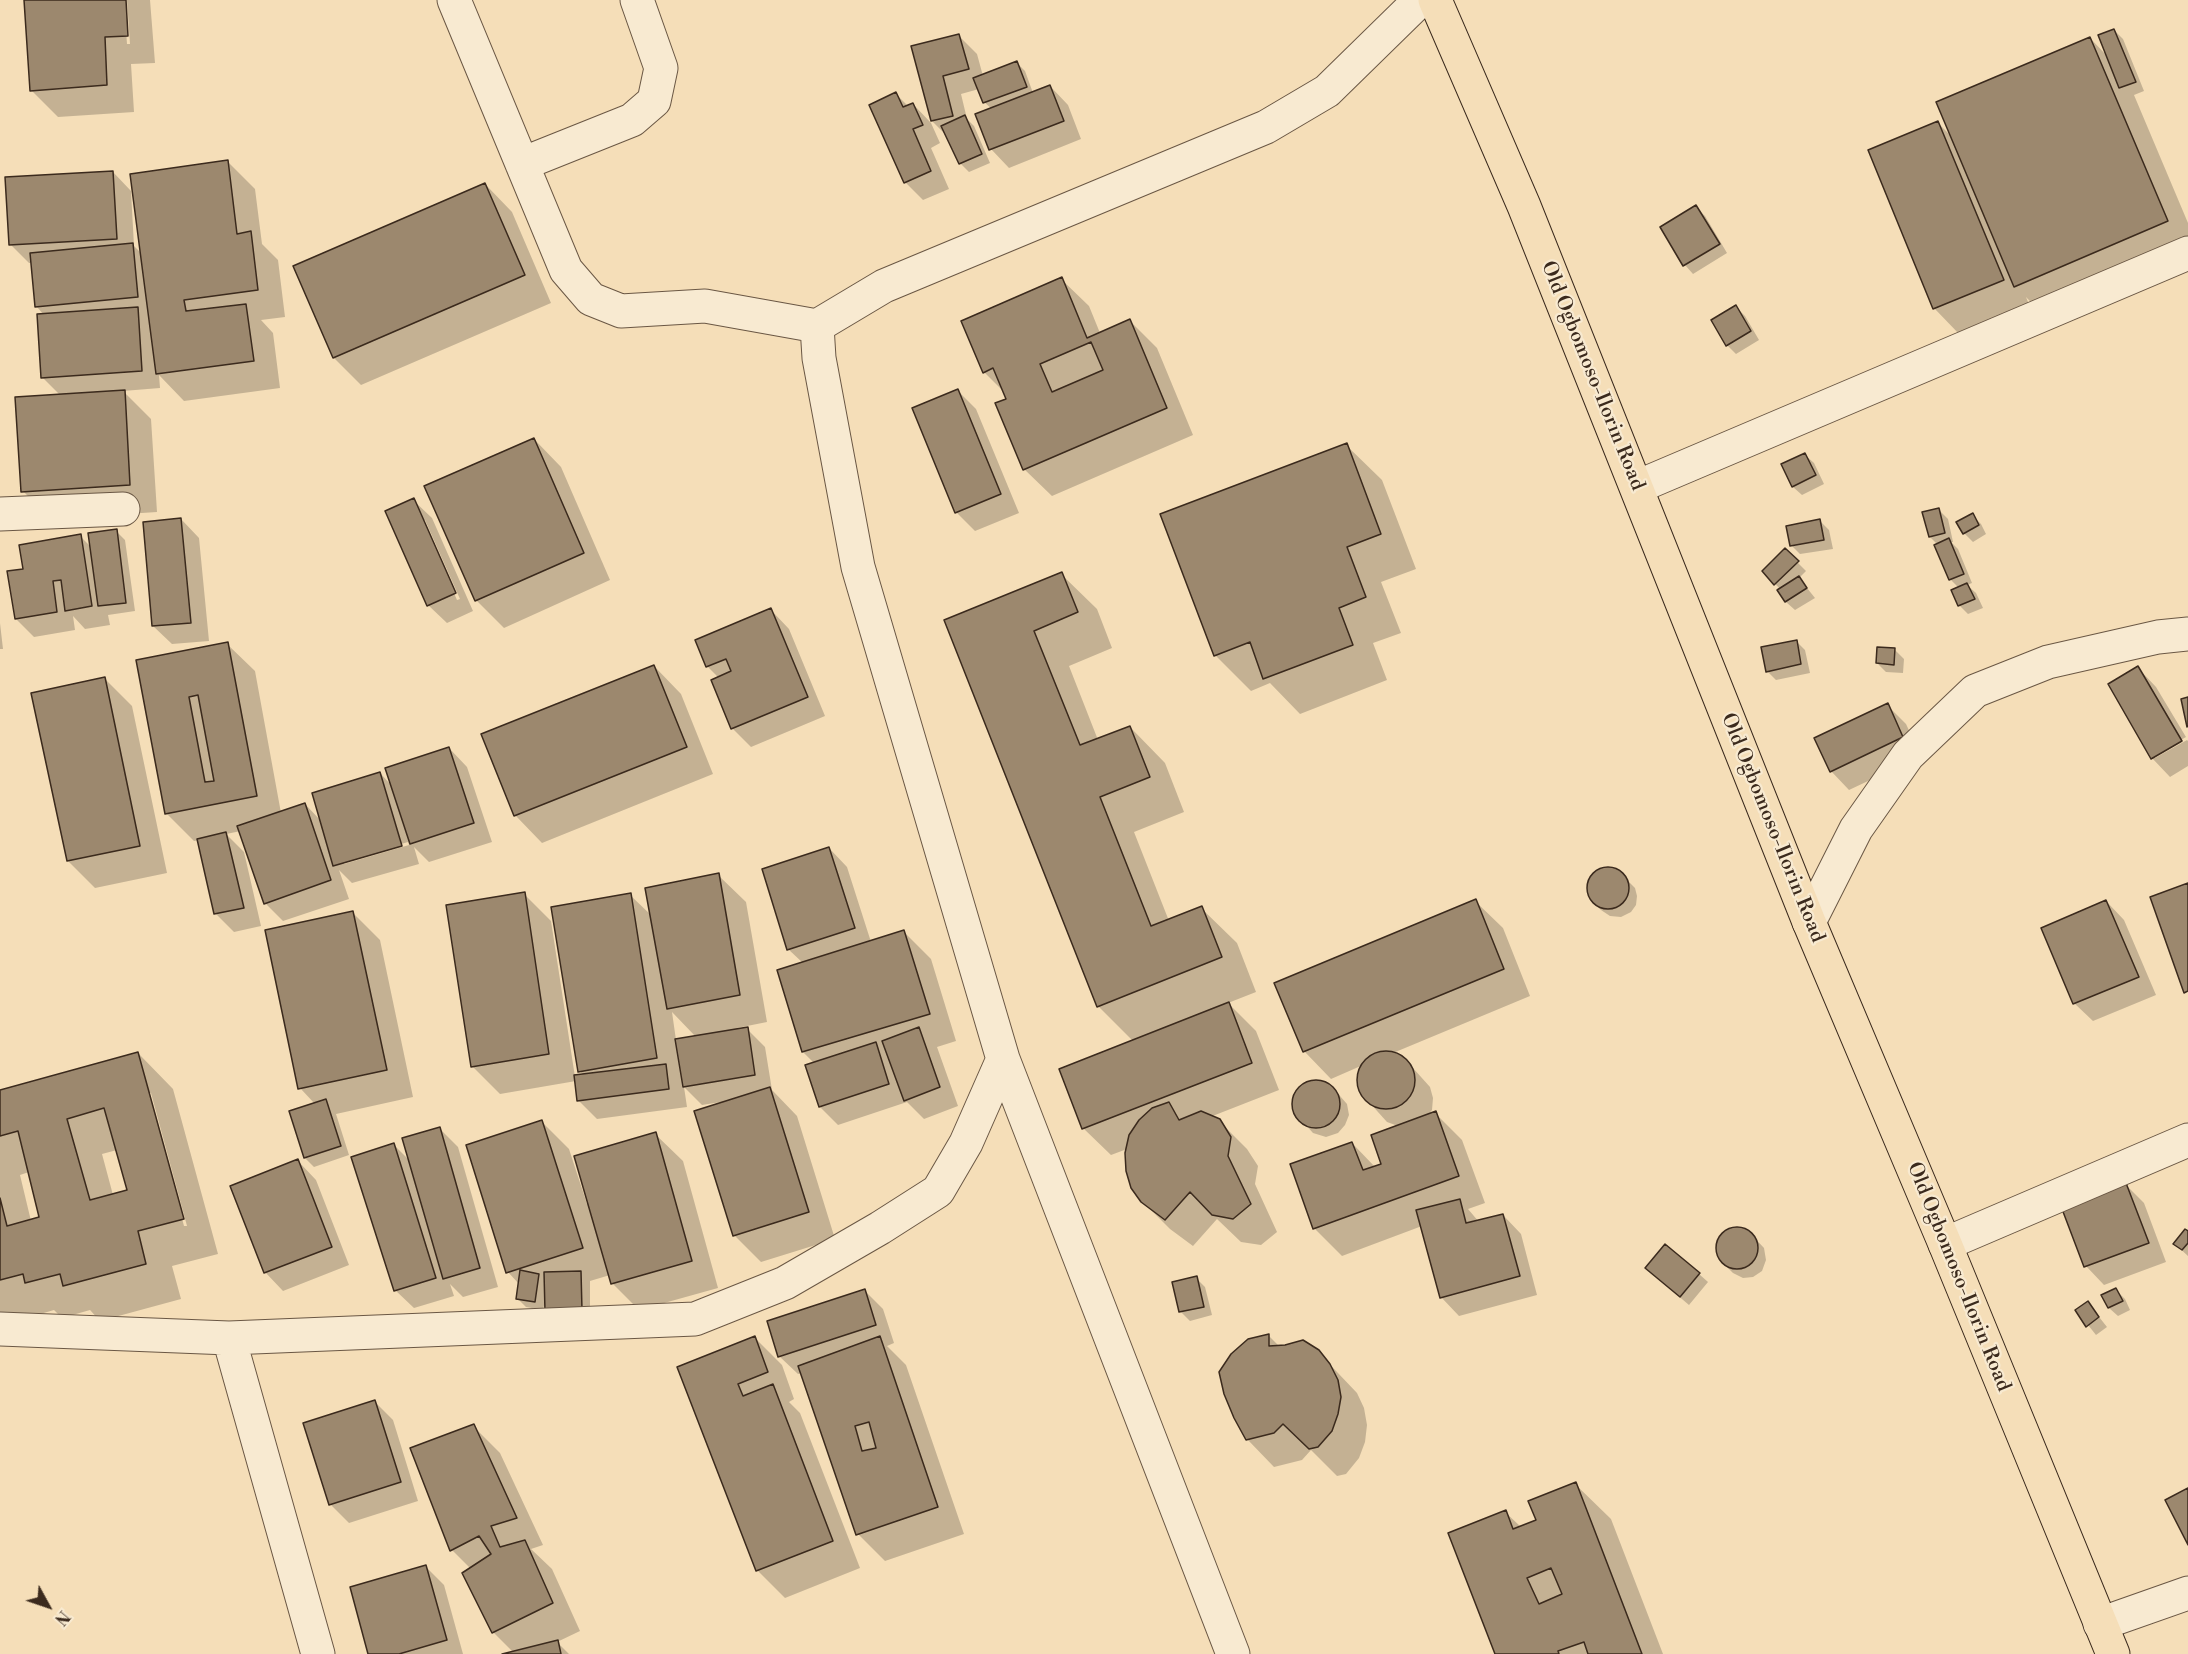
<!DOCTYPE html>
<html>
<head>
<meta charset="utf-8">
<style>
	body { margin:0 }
	#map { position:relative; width:2188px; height:1654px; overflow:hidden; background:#f5deb8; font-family:"Libre Bodoni",serif }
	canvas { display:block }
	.north { position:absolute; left:18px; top:1576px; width:60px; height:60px; -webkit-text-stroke:4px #f8ead1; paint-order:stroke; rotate:130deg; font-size:16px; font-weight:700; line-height:24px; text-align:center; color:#3b2a1d }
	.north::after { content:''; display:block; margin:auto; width:21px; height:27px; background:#3b2a1d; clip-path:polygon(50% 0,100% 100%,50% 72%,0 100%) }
</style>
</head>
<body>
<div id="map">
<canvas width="2188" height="1654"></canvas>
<div class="north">N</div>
</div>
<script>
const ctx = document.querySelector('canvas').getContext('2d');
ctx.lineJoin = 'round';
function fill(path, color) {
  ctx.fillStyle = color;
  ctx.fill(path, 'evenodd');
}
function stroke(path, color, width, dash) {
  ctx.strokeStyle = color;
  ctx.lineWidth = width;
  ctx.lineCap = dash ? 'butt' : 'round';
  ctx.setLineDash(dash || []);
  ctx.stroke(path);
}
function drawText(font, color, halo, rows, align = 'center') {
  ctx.font = font + ' "Libre Bodoni",serif';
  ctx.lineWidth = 4.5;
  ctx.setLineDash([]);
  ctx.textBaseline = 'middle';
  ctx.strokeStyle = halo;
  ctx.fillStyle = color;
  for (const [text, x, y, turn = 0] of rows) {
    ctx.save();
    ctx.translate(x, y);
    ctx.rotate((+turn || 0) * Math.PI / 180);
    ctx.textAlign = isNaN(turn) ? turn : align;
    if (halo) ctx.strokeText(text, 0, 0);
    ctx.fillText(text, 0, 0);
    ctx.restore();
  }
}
const shadow = new Path2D(`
	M 26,0 L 124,0 L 127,44 L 130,44 L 127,0 L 150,0 L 155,63 L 131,64 L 134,112 L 58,117 L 31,90 Z
	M 2114,30 L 2123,39 L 2144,91 L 2134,95 L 2188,223 L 2188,262 L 2050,322 L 2026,297 L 2030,307 L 1961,336 L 1934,308 L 1938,123 L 1952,137 L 2090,38 L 2108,57 Z
	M 959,36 L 977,54 L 983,76 L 1017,63 L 1025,71 L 1033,93 L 1050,86 L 1068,105 L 1081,139 L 1009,168 L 991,149 L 992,109 L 984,102 L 979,89 L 961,94 L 967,119 L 974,126 L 990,163 L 969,172 L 960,163 L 947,136 L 932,121 L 913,48 Z
	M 896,94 L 908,106 L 913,104 L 931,123 L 940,143 L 931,148 L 949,189 L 923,200 L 905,182 Z
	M 228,162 L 255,189 L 262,244 L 278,260 L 285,317 L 261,320 L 273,333 L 280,388 L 184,401 L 159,375 L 160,388 L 123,391 L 151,419 L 157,512 L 50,519 L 23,491 L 61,396 L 42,377 L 44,315 L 37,307 L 33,263 L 29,263 L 10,244 L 113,172 L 131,191 L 134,246 L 142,254 Z
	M 485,184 L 512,212 L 551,303 L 361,385 L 334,358 Z
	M 1696,207 L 1705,216 L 1727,253 L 1693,274 L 1685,265 L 1662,228 Z
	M 1061,279 L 1089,306 L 1100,333 L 1130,321 L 1157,348 L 1193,435 L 1052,496 L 1024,469 L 1005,393 L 984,372 Z
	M 1736,307 L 1745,316 L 1759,340 L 1736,354 L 1727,345 L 1713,320 Z
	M 958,391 L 976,409 L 1019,513 L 975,531 L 956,512 L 914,409 Z
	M 534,439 L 561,467 L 610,580 L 504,628 L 476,600 L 426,487 Z
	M 1346,445 L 1382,480 L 1416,569 L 1381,582 L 1401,633 L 1373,643 L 1387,680 L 1300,714 L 1270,683 L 1251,691 L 1215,655 Z
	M 1805,455 L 1814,463 L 1824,484 L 1802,495 L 1793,487 L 1783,465 Z
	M 413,500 L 432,518 L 473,611 L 447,623 L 428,605 ZM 422,520 L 425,520 L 460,599 L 457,600 Z
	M 1939,510 L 1948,519 L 1953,542 L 1951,542 L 1958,549 L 1972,583 L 1967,585 L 1976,593 L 1983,608 L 1968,614 L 1959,605 L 1959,588 L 1950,579 L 1938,545 L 1930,537 Z
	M 1972,515 L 1981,524 L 1986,534 L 1973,542 L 1964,533 Z
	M 181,519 L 199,538 L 209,641 L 172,644 L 153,626 Z
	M 1820,521 L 1829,530 L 1833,549 L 1800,554 L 1791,545 Z
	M 116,531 L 125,540 L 135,611 L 108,615 L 110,625 L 85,629 L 73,616 L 75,630 L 34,637 L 16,619 L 24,570 L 80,536 L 91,547 Z
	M 1785,550 L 1806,571 L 1799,578 L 1815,598 L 1795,610 L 1786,602 L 1779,591 L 1781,590 L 1764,572 Z
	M 1061,574 L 1097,609 L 1112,648 L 1069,666 L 1098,740 L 1130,727 L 1165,763 L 1184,812 L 1134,832 L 1169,921 L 1201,908 L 1237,943 L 1256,992 L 1228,1003 L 1256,1031 L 1279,1090 L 1210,1117 L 1219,1121 L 1247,1149 L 1258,1166 L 1255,1184 L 1277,1232 L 1261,1245 L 1241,1242 L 1217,1219 L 1193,1246 L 1170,1229 L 1142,1201 L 1127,1149 L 1111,1155 L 1083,1128 L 1133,1041 L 1098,1006 L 946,621 Z
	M 771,610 L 789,629 L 825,716 L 751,747 L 732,728 L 719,678 L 707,666 Z
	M 0,623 L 3,649 L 0,649 Z
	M 1796,641 L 1805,650 L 1810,673 L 1776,680 L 1767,671 Z
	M 227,644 L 255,671 L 281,813 L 305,804 L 321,821 L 380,773 L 392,786 L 449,748 L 467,767 L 492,842 L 429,862 L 414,847 L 419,864 L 352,883 L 339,870 L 349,899 L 283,921 L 265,903 L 241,831 L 226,834 L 244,852 L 261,926 L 234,932 L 216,914 L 199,840 L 194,841 L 166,813 L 138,661 ZM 408,842 L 409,845 L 344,864 L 344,861 Z
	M 1895,650 L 1904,659 L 1903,673 L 1886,672 L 1877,663 Z
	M 654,666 L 681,694 L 713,774 L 542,843 L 515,815 Z
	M 2138,668 L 2156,687 L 2186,737 L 2155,755 L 2155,758 L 2187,740 L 2188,741 L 2188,766 L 2170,777 L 2152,758 Z
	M 104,678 L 132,706 L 167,873 L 95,888 L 68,861 Z
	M 1887,705 L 1906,724 L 1921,756 L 1849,790 L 1831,771 Z
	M 829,848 L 847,867 L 871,942 L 904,932 L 931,959 L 956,1041 L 937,1047 L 958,1106 L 924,1119 L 907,1102 L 838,1125 L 820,1107 L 815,1064 L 803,1052 L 779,971 L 803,963 L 788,949 Z
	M 1608,868 L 1618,871 L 1635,888 L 1637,896 L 1636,905 L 1631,912 L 1621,917 L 1610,916 L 1601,910 L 1592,901 L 1588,890 L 1590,879 L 1598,871 Z
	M 718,875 L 746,902 L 767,1022 L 737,1028 L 737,1030 L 747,1029 L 765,1047 L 772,1090 L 797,1116 L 835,1239 L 761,1262 L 734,1235 L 721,1102 L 702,1105 L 684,1087 L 687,1107 L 597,1119 L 579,1101 L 576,1081 L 500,1094 L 472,1066 L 524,894 L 551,921 L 575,1077 L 584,1075 L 579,1071 L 630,895 L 652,916 ZM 672,1012 L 696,1037 L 676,1040 Z
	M 1475,901 L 1503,928 L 1530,996 L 1393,1053 L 1404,1058 L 1430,1087 L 1433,1098 L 1432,1110 L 1428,1115 L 1435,1113 L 1462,1140 L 1485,1203 L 1468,1209 L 1479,1222 L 1503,1215 L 1521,1234 L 1537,1295 L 1459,1316 L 1441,1297 L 1422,1226 L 1342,1256 L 1314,1228 L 1352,1143 L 1375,1167 L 1383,1165 L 1398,1126 L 1387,1122 L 1360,1092 L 1358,1079 L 1363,1065 L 1331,1079 L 1304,1051 Z
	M 2106,901 L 2124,920 L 2156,995 L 2093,1021 L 2074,1003 Z
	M 353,913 L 380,940 L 413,1097 L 336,1114 L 349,1155 L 314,1167 L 305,1158 L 290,1112 L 315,1104 L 300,1088 Z
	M 138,1053 L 173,1089 L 218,1254 L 172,1266 L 181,1299 L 100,1321 L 90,1310 L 62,1318 L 54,1310 L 9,1323 L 0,1313 L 0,1091 ZM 148,1093 L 151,1093 L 187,1226 L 184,1226 ZM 117,1150 L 129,1191 L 113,1195 L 102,1154 ZM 29,1172 L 40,1218 L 31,1221 L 20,1175 Z
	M 1319,1082 L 1330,1086 L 1340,1096 L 1347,1104 L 1349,1115 L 1345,1125 L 1338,1133 L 1326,1137 L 1313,1133 L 1295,1113 L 1294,1101 L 1298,1090 L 1307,1084 Z
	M 542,1122 L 569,1149 L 587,1204 L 655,1134 L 683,1161 L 718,1288 L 639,1310 L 612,1283 L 610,1275 L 590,1281 L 590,1319 L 546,1301 L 545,1301 L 543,1310 L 526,1307 L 517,1298 L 519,1284 L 508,1272 Z
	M 439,1128 L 458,1147 L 498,1287 L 463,1297 L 450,1284 L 454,1296 L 414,1308 L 395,1290 L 394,1145 L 410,1161 Z
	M 298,1161 L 316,1180 L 349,1265 L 283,1291 L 265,1272 Z
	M 2126,1185 L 2144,1203 L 2166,1262 L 2104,1285 L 2086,1266 L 2064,1209 Z
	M 1738,1228 L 1747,1230 L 1764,1248 L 1766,1260 L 1762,1271 L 1753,1277 L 1743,1278 L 1733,1273 L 1723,1263 L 1718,1253 L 1717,1243 L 1722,1235 L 1729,1230 Z
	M 2188,1233 L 2188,1256 L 2175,1244 Z
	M 1699,1274 L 1708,1282 L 1689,1305 L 1656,1277 Z
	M 1196,1278 L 1205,1287 L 1212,1315 L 1190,1321 L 1181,1312 Z
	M 2116,1290 L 2125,1299 L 2130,1310 L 2118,1316 L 2109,1308 Z
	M 865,1291 L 883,1309 L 894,1343 L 887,1346 L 906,1365 L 964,1534 L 885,1561 L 858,1534 L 802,1373 L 798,1374 L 779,1356 Z
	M 2088,1303 L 2107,1327 L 2096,1335 L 2077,1311 Z
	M 1269,1336 L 1280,1347 L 1318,1352 L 1357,1393 L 1364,1408 L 1367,1425 L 1365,1442 L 1359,1458 L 1346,1474 L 1337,1476 L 1311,1450 L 1302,1460 L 1274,1467 L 1247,1439 Z
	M 755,1338 L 782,1365 L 794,1399 L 789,1402 L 800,1413 L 860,1568 L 785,1598 L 757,1570 L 679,1368 Z
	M 375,1402 L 393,1420 L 418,1501 L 349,1523 L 330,1504 Z
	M 473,1426 L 500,1453 L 543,1545 L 531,1549 L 552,1569 L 580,1631 L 557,1642 L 569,1654 L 508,1654 L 514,1653 L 493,1632 L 471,1569 L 452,1550 Z
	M 1575,1484 L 1611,1519 L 1663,1654 L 1497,1654 L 1505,1512 L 1521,1527 L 1538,1521 Z
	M 426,1567 L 444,1585 L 463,1654 L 370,1654 Z`);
const building = new Path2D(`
	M 24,0 L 126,0 L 128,36 L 105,37 L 107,85 L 30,91 Z
	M 2114,29 L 2136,82 L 2119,88 L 2098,35 Z
	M 959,34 L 969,69 L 943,76 L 953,116 L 931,121 L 911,46 Z
	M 2090,37 L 2168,221 L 2014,287 L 1936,102 Z
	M 1017,61 L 1027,87 L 983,103 L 973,78 Z
	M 1050,85 L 1064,121 L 989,150 L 975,114 Z
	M 896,92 L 903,107 L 913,103 L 923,125 L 913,129 L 931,171 L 904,183 L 869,105 Z
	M 965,115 L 982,154 L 959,164 L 941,126 Z
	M 1938,121 L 2004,280 L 1933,309 L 1868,150 Z
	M 228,160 L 237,234 L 251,231 L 258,290 L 184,300 L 186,311 L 246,304 L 254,361 L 156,374 L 130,174 Z
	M 113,171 L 117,239 L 9,245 L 5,177 Z
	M 485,183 L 525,275 L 333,358 L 293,266 Z
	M 1696,205 L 1720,244 L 1683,266 L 1660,227 Z
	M 133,243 L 138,297 L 35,307 L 30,253 Z
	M 1062,277 L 1087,338 L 1130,319 L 1167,408 L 1023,470 L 995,403 L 1006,399 L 993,368 L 983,373 L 961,321 ZM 1091,342 L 1103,370 L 1052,392 L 1040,364 Z
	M 1736,305 L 1751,331 L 1726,346 L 1711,320 Z
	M 138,307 L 142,371 L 41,378 L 37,314 Z
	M 958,389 L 1001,494 L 955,513 L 912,408 Z
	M 125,390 L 130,485 L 21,492 L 15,397 Z
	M 534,438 L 584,553 L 475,601 L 424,486 Z
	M 1347,443 L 1381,534 L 1347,547 L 1366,597 L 1339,608 L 1353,645 L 1263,679 L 1250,642 L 1214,656 L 1160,514 Z
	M 1805,453 L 1816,475 L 1792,487 L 1781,464 Z
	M 414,498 L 456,593 L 427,606 L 385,511 Z
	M 1939,508 L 1945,533 L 1929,537 L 1922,512 Z
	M 1973,513 L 1979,525 L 1963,534 L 1956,522 Z
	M 181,518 L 191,623 L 152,626 L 143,522 Z
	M 1820,519 L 1824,540 L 1790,546 L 1786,526 Z
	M 117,529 L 126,603 L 98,606 L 88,533 Z
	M 81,534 L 92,606 L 65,611 L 61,580 L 53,581 L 57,612 L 15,619 L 7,571 L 23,569 L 19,545 Z
	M 1949,538 L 1964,574 L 1949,580 L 1934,545 Z
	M 1785,548 L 1799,561 L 1774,585 L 1762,571 Z
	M 1062,572 L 1078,612 L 1034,631 L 1080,745 L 1130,726 L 1150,777 L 1100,797 L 1151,926 L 1202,906 L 1222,957 L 1097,1007 L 944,620 Z
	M 1799,576 L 1807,588 L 1785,602 L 1777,590 Z
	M 1967,583 L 1975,599 L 1958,606 L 1951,590 Z
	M 771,608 L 808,697 L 731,729 L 711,680 L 731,671 L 726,659 L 706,667 L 695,640 Z
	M 1797,640 L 1801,664 L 1766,672 L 1761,647 Z
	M 228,642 L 257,796 L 165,814 L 136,660 ZM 198,695 L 214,781 L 205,782 L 189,697 Z
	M 1877,647 L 1895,648 L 1894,665 L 1876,663 Z
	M 654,665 L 687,747 L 514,816 L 481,734 Z
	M 2138,666 L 2182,741 L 2151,759 L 2108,684 Z
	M 105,677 L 140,846 L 67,861 L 31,693 Z
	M 2188,697 L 2188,726 L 2187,727 L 2181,699 Z
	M 1888,703 L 1903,737 L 1830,772 L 1814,738 Z
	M 449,747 L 474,823 L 410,844 L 385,768 Z
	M 380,772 L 402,846 L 333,866 L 312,793 Z
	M 305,803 L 331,880 L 264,904 L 237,826 Z
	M 226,832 L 244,908 L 214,914 L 197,839 Z
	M 829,847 L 855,928 L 787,950 L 762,869 Z
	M1587 888a21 21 0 1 1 42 0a21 21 0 1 1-42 0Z
	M 719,873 L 740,995 L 667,1009 L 645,888 Z
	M 2188,883 L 2188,991 L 2184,993 L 2150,897 Z
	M 525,892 L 549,1054 L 471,1067 L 446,905 Z
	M 631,893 L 657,1058 L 578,1072 L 551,907 Z
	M 1476,899 L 1504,969 L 1303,1052 L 1274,983 Z
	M 2106,900 L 2139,977 L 2073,1004 L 2041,928 Z
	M 353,911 L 387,1070 L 298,1089 L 265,930 Z
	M 904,930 L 930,1014 L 802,1052 L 777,970 Z
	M 1229,1002 L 1252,1063 L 1082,1129 L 1059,1069 Z
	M 748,1027 L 755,1075 L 683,1087 L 675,1039 Z
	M 919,1027 L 940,1087 L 904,1101 L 882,1041 Z
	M 876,1042 L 889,1084 L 819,1107 L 805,1065 Z
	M1357 1080a29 29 0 1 1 58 0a29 29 0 1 1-58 0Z
	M 138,1052 L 184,1219 L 138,1231 L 146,1264 L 63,1286 L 60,1274 L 25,1283 L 23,1274 L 0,1280 L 0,1198 L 7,1226 L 39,1217 L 18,1131 L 0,1136 L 0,1090 ZM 104,1108 L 127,1190 L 90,1200 L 67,1119 Z
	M 666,1064 L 669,1089 L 577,1101 L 574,1075 Z
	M1292 1104a24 24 0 1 1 48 0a24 24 0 1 1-48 0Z
	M 770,1087 L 809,1212 L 733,1236 L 694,1111 Z
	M 326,1099 L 341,1146 L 304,1158 L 289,1111 Z
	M 1169,1102 L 1179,1120 L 1201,1111 L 1220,1119 L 1231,1137 L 1228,1156 L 1251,1204 L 1233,1219 L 1212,1215 L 1190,1192 L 1165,1220 L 1141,1202 L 1131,1188 L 1126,1171 L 1125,1153 L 1129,1135 L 1139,1120 L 1152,1108 Z
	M 1436,1111 L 1459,1176 L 1313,1229 L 1290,1164 L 1352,1142 L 1363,1170 L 1381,1164 L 1371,1135 Z
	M 542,1120 L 583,1248 L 506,1273 L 466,1145 Z
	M 440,1127 L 480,1268 L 443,1279 L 402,1138 Z
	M 656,1132 L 692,1261 L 611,1284 L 574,1156 Z
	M 394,1143 L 436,1278 L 394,1291 L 351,1157 Z
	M 298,1159 L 332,1247 L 264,1273 L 230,1186 Z
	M 2126,1183 L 2149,1243 L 2084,1267 L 2062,1209 Z
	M 1460,1199 L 1466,1223 L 1503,1214 L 1520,1276 L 1440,1298 L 1416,1210 Z
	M1716 1248a21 21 0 1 1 42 0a21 21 0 1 1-42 0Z
	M 2185,1229 L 2188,1231 L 2188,1243 L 2182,1250 L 2173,1244 Z
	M 1665,1244 L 1700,1273 L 1680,1297 L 1645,1268 Z
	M 520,1270 L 539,1274 L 535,1302 L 516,1299 Z
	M 581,1271 L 582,1310 L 545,1312 L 544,1272 Z
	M 1197,1276 L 1204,1307 L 1179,1312 L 1172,1282 Z
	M 2116,1288 L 2123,1301 L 2108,1308 L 2101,1295 Z
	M 865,1289 L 876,1325 L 778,1357 L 767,1321 Z
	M 2088,1301 L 2099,1317 L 2086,1327 L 2075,1310 Z
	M 1269,1334 L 1269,1346 L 1285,1345 L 1303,1340 L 1319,1350 L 1330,1364 L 1338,1380 L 1341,1397 L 1338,1414 L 1332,1431 L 1318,1447 L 1309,1449 L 1283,1424 L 1274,1433 L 1246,1440 L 1234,1418 L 1224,1394 L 1219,1372 L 1231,1354 L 1248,1339 Z
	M 755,1336 L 768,1372 L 738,1384 L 743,1396 L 773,1384 L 833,1541 L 756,1571 L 677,1367 Z
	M 880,1336 L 938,1507 L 856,1535 L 798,1366 ZM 869,1422 L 876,1448 L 862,1451 L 855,1426 Z
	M 375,1400 L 401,1482 L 329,1505 L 303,1423 Z
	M 474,1424 L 517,1518 L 491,1526 L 500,1547 L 525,1540 L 553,1603 L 492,1633 L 462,1573 L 491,1554 L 479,1536 L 450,1551 L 410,1448 Z
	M 1576,1482 L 1642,1654 L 1588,1654 L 1584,1642 L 1558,1651 L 1559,1654 L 1495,1654 L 1448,1533 L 1506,1510 L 1513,1529 L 1536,1520 L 1528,1501 ZM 1551,1568 L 1562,1594 L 1539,1604 L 1527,1578 Z
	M 2188,1488 L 2188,1545 L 2165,1500 Z
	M 426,1565 L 447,1640 L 399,1654 L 368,1654 L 350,1587 Z
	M 558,1640 L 561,1654 L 502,1654 Z`);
const minor = new Path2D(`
	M 454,0 L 566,270 L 591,299 L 621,311 L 705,306 L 817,326 L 884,286 L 1266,127 L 1327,91 L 1420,0
	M 522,164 L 632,120 L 654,101 L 661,68 L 637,0
	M 817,326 L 819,358 L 858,567 L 1003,1059 L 1233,1654
	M 1637,487 L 2188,253
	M 0,514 L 123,509
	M 1809,922 L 1856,829 L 1908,755 L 1975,691 L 2048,662 L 2158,637 L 2188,634
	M 1945,1244 L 2188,1140
	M 0,1329 L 229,1338 L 695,1319 L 785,1283 L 880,1228 L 938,1191 L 966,1143 L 1003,1059
	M 229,1338 L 318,1654
	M 2100,1624 L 2188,1593`);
const trunk = new Path2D(`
	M 1435,0 L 1524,206 L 1809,922 L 1945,1244 L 2113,1654`);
const streetNames = [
	["Old Ogbomoso-Ilorin Road",1592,376,68],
	["Old Ogbomoso-Ilorin Road",1772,828,68],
	["Old Ogbomoso-Ilorin Road",1958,1277,68]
];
fill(shadow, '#0003');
fill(building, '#9c886e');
stroke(building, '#3b2a1d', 1.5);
stroke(minor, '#6a5744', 35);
stroke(trunk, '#3b2a1d', 35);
stroke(minor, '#f8ead1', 33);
stroke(trunk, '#f5deb8', 33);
drawText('20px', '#3b2a1d', '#f8ead1', streetNames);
</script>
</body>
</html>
